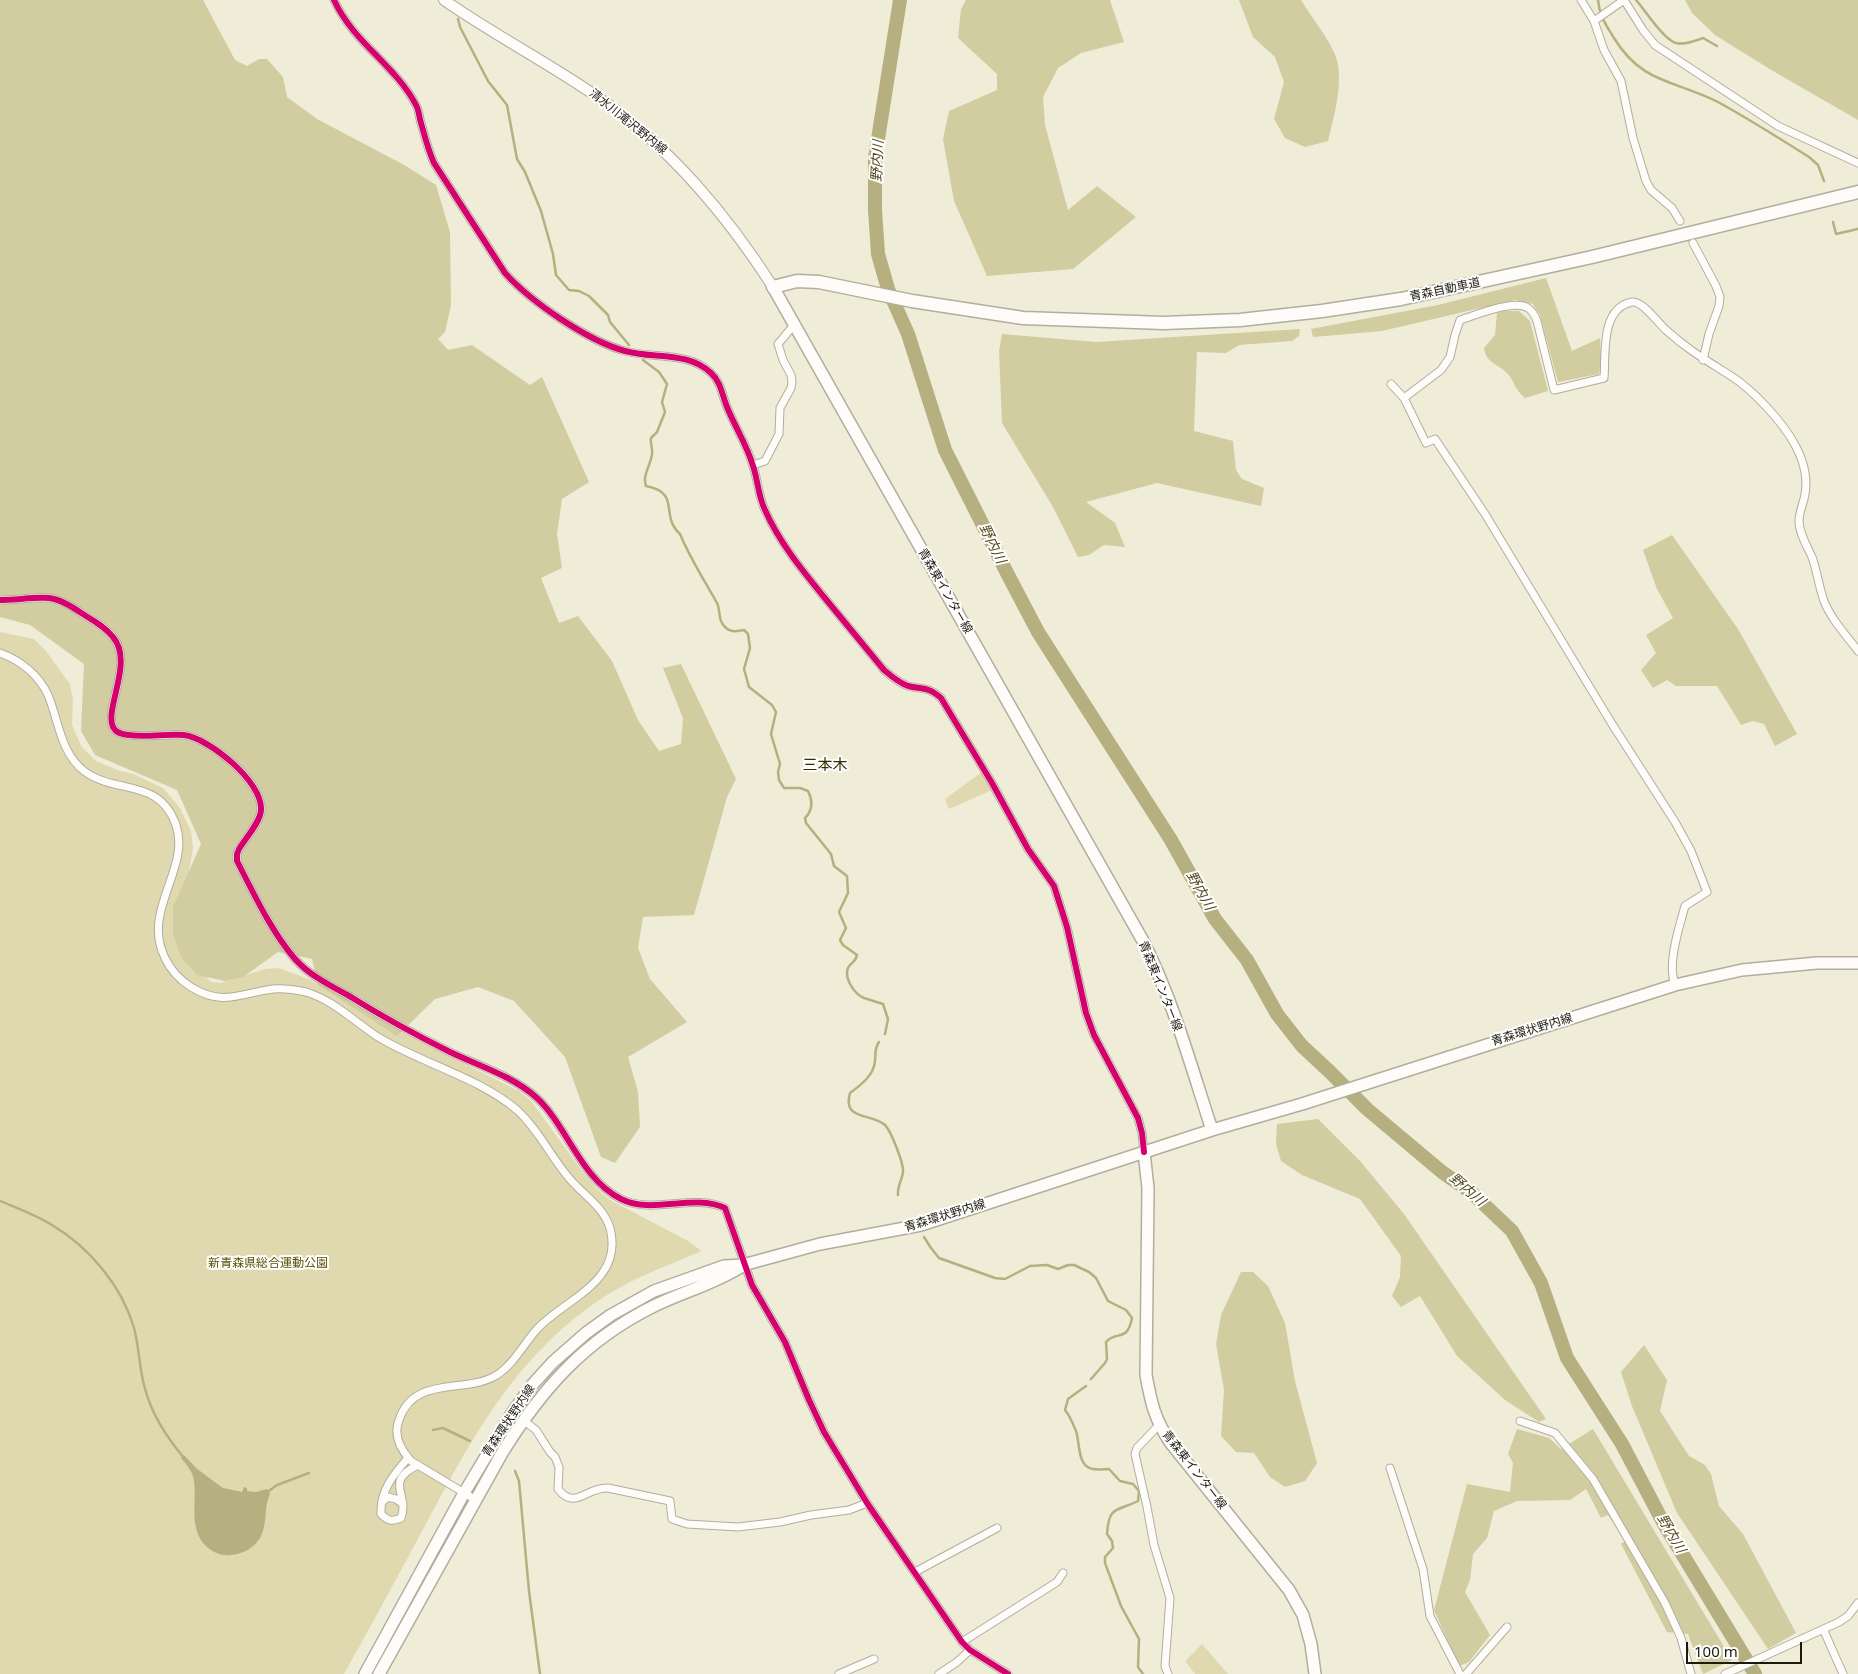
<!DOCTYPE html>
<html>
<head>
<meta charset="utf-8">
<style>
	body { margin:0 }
	#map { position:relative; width:1858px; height:1674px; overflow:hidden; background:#efecd8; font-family:"Noto Sans",sans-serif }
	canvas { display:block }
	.scale { position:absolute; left:1686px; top:1642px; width:116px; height:22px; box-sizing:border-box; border:2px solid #1c1a0d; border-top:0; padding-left:6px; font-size:15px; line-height:18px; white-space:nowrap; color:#1c1a0d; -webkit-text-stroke:4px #fefefe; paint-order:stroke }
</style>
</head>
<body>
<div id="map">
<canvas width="1858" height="1674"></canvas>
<div class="scale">100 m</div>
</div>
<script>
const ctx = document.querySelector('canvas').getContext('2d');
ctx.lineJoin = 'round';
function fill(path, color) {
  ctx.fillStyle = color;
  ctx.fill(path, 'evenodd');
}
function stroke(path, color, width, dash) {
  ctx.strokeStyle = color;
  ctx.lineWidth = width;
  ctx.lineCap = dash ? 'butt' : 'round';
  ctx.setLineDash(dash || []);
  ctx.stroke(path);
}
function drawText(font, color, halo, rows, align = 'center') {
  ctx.font = font + ' "Noto Sans","Noto Sans JP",sans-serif';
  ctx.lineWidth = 4;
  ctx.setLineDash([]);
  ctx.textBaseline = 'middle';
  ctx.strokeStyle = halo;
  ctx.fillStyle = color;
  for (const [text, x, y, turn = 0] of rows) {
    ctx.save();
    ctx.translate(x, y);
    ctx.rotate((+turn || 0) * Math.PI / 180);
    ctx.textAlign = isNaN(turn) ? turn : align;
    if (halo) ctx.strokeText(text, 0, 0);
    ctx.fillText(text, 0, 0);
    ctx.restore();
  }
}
const green = new Path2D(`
	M 0,632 L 34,639 L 46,651 L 70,684 L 73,700 L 72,725 L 81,746 L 96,761 L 120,771 L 133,774 L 163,788 L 180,808 L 191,831 L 193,848 L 180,924 L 202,972 L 211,982 L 220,983 L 265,969 L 278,968 L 298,975 L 313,981 L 391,1027 L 519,1091 L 531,1101 L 582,1171 L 598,1190 L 610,1200 L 690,1242 L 700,1250 L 700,1252 C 668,1265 636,1277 607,1295 C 518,1352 474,1434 426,1524 C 399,1574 372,1624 344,1674 L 0,1674 Z
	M 982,772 L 992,790 L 949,809 L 945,799 Z
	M 1202,1644 L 1228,1674 L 1195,1674 L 1185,1661 Z`);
const forest = new Path2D(`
	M 0,0 L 203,0 L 235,60 L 247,66 L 259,59 L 267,59 L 283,77 L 287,97 L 317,119 L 406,166 L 436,185 L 450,232 L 451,305 L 445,332 L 438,339 L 448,350 L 472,345 L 530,385 L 542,377 L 589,482 L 562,499 L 557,534 L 562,568 L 541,578 L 559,623 L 578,616 L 612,661 L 638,720 L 659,751 L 681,744 L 683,718 L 663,668 L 681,664 L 736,779 L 727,797 L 694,915 L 643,917 L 638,948 L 650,979 L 687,1022 L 628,1057 L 638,1092 L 640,1127 L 615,1163 L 601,1157 L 565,1057 L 514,1001 L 478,987 L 435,999 L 397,1036 L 318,985 L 312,959 L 278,952 L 243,977 L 225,981 L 197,975 L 181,957 L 173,933 L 173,907 L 201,844 L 177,790 L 95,755 L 81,731 L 84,664 L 30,625 L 0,617 Z
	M 966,0 L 1110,0 L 1124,42 L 1081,53 L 1058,68 L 1043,97 L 1045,125 L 1068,210 L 1097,186 L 1136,217 L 1073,269 L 987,276 L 954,201 L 943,139 L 949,111 L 997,90 L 997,74 L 958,38 L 961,9 Z
	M 1239,0 L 1301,0 C 1311,17 1332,42 1337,60 C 1343,86 1334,116 1328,141 L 1305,147 L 1285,138 L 1274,119 L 1284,82 L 1275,57 L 1253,37 Z
	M 1685,0 L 1858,0 L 1858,120 L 1773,71 L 1715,35 L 1692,13 Z
	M 1546,278 L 1572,351 L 1600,338 L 1601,362 L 1599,374 L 1558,382 L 1540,315 L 1533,304 L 1515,300 L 1382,331 L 1313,337 L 1311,329 L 1438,305 Z
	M 1504,311 L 1519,311 L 1530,321 L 1548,391 L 1525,398 C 1514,389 1515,382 1508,374 C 1499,364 1486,364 1484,348 L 1495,335 L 1497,313 Z
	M 1300,329 L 1299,336 L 1292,341 L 1239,345 L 1226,353 L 1197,352 L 1194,431 L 1233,441 L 1236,470 L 1242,479 L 1264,488 L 1261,506 L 1157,483 L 1086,502 L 1115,523 L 1125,547 L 1104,545 L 1089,555 L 1078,557 L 1053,507 L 1002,423 L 999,351 L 1002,334 L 1096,342 Z
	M 1672,535 L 1738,629 L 1797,734 L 1775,746 L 1764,724 L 1753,721 L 1741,725 L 1717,686 L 1676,686 L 1667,680 L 1653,688 L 1641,670 L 1656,653 L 1646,635 L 1673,618 L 1657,589 L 1643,550 Z
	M 1318,1119 L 1360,1161 L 1404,1214 L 1546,1419 L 1539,1422 L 1505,1400 L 1457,1356 L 1420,1296 L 1401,1307 L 1392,1296 L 1400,1277 L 1401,1256 L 1360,1199 L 1302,1175 L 1281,1161 L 1276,1144 L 1277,1124 Z
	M 1241,1272 L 1253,1272 L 1268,1286 L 1285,1323 L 1295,1381 L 1317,1463 L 1305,1481 L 1285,1487 L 1270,1477 L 1254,1453 L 1236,1452 L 1221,1436 L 1224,1390 L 1216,1344 L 1221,1315 Z
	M 1644,1345 L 1667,1380 L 1660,1411 L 1689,1456 L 1705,1465 L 1711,1474 L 1719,1506 L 1743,1534 L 1796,1633 L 1768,1649 L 1677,1513 L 1632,1406 L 1621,1372 Z
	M 1517,1429 L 1549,1438 L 1561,1449 L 1593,1429 L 1732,1660 L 1703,1674 L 1688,1634 L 1667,1632 L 1621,1544 L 1625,1541 L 1608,1515 L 1601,1518 L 1586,1489 L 1570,1500 L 1517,1501 L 1494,1511 L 1487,1538 L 1473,1554 L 1470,1580 L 1465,1592 L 1490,1635 L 1469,1662 L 1459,1666 L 1434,1610 L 1467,1484 L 1510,1492 L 1513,1463 L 1508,1454 Z`);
const water = new Path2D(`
	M 184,1455 L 196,1468 L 216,1483 L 223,1488 L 242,1492 L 244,1487 L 247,1488 L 247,1491 L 256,1492 L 267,1489 L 270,1494 C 263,1509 268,1524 260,1538 C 254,1548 243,1554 231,1555 C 222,1556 214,1553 207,1547 C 188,1529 197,1504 194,1481 C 193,1472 187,1465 181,1458 Z`);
const stream = new Path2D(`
	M 1598,0 C 1599,15 1606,25 1614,38 C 1642,84 1675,80 1718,102 C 1749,119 1779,138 1809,157 L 1818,165 L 1824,181
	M 1636,0 C 1645,10 1664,40 1676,43 C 1685,45 1695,41 1703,38 L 1717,46
	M 458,19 L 460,27 L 488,81 L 507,105 L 517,159 L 525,172 L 541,211 L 553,254 L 556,275 L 569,290 L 579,291 L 589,296 L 608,315 L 610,322 L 629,345
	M 1833,222 L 1836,234 L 1858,229
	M 643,360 L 659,372 L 667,384 L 662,402 L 665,412 L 657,432 L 651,438 C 650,444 653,449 652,454 C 651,465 642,475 646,486 C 682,493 659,515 680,534 C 690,558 704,580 717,603 C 721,611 717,620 726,628 C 732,633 737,631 744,630 L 748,634 L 750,648 L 744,669 L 749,687 L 772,705 L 776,712 L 771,734 L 780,764 L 778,772 L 779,780 L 784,788 L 800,788 L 808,791 C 813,801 813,810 805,818 L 806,823 L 831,854 L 834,866 L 847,876 L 848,893 L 839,912 L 846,928 L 840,940 L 843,945 L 857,955 C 856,962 851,962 848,968 C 844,978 854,994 864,998 C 870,1000 877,1002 883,1004 L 888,1019 L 885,1034
	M 879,1042 C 874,1049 876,1053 875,1061 C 874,1075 861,1085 850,1093 C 842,1121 872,1113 885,1125 C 891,1131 904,1164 903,1172 C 902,1180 897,1187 898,1195
	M 0,1201 C 17,1208 36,1215 52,1225 C 89,1247 122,1286 134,1328 C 139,1346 139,1366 144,1385 C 151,1413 165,1435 184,1458
	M 924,1237 L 931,1248 L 939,1258 L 995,1278 L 1005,1279 L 1030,1266 L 1047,1265 L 1058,1269 L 1068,1265 L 1074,1265 L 1089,1272 L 1096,1278 L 1108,1301 L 1126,1310 L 1132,1318 C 1127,1343 1117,1330 1106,1342 L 1107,1359 L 1105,1363 L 1091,1379
	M 1086,1386 L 1068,1399 L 1065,1410 C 1070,1416 1073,1424 1076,1431 C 1080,1442 1077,1467 1093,1469 C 1097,1470 1104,1469 1109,1469 L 1120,1481 L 1133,1484 L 1139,1491 L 1138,1501 C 1116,1512 1109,1505 1107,1534 L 1112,1541 L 1113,1548 L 1105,1557 L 1105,1563 L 1121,1606 L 1139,1639 L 1138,1667 L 1143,1674
	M 433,1430 L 443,1428 L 470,1441
	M 515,1471 L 519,1481 L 529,1591 L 540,1674
	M 266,1493 L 277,1485 L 309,1473`);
const river = new Path2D(`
	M 900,0 L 875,158 L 875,210 L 878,254 L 888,289 L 908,334 L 945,450 L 1006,571 L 1038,632 L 1171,840 L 1215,919 L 1247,960 L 1277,1014 L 1302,1046 L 1329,1071 L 1367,1109 L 1442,1172 L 1472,1193 L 1512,1231 L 1541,1283 L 1567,1358 L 1622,1444 L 1664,1524 L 1755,1674`);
const street = new Path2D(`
	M 334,0 C 353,42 395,65 416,105 C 419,110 419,117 421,123 C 425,137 428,150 434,163 L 505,273 C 531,302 588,341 625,351 C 653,359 688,351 711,373 C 721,382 722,395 727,407 C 735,427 747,445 753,466 C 758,480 758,496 765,510 C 779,542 802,570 824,597 C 844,621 864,646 884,670 C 891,676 899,683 908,686 C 924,690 927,686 941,698 L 992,783 L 1028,849 L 1054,886 L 1067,927 L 1086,1013 L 1094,1035 L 1138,1118 L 1142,1133 L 1144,1152
	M 1581,0 L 1594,21 L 1604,50 L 1621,81 L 1633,138 L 1646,181 L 1651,190 L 1672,208 L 1680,221
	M 1624,0 L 1643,30 L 1655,45 L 1778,126 L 1858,163
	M 1594,21 L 1624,0
	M 1693,243 L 1716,286 L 1720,297 L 1719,306 L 1709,334 L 1703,360
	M 1391,384 L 1404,398 L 1441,370 L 1450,357 L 1455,335 L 1460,320 C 1476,315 1514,299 1528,308 C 1533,311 1535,316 1537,321 L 1554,390 L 1604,378 C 1606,355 1600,308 1632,302 C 1642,300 1658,323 1666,330 C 1688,350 1706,360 1731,376 C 1752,389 1783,422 1795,445 C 1804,461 1809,481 1804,499 C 1802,506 1799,514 1799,521 C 1799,533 1807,546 1812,557 C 1817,571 1819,587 1824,601 C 1831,619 1846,635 1858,651
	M 1404,398 L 1426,443 L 1435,439 L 1485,514 L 1612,724 L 1675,822 L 1691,851 L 1707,892 L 1685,906 C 1679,928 1667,963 1675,985
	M 753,465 L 765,461 L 779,434 L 780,408 L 791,388 L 792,382 L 791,375 L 783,360 L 778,344 L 794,325
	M 0,600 C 16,600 33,597 49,598 C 63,600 75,609 86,616 C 96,622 106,628 113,637 C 136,664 99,716 116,731 C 128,740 167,733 184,735 C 209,738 263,782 261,810 C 261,821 245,839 239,849 L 237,854 L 237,861 C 254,894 271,931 295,959 C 310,976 331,986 351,997 C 383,1017 416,1035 450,1052 C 479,1066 513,1076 537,1098 C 567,1126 581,1179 621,1199 C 653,1215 692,1193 725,1208 L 752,1285 L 785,1342 L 809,1400 L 824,1432 L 867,1503 L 962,1642 L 970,1650 L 1008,1674
	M 0,653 C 20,660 39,675 48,695 C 59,721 60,752 84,771 C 116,795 159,777 176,825 C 191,869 141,910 165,958 C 171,971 180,980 191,987 C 223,1007 241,993 273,989 C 284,988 296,990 306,992 C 333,1000 355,1022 378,1037 C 421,1063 480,1078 517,1110 C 538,1129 551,1157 569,1178 C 583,1195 603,1206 610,1228 C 624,1281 567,1298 538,1328 C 524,1343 513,1366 495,1376 C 463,1394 414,1375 399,1420 C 393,1435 401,1450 411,1461 L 476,1500
	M 523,1420 L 536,1430 L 550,1452 L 555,1457 L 559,1467 L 558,1489 C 575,1511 586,1487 608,1488 L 670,1501 L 672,1519 L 687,1524 L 738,1527 L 780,1522 L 811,1515 L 849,1510 L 867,1503
	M 1520,1421 L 1555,1433 L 1593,1479 L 1665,1603 L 1681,1638 L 1691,1674
	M 1159,1425 L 1137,1448 L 1135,1454 L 1147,1507 L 1154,1545 L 1170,1598 L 1165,1666 L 1168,1674
	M 408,1458 C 393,1475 380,1491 381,1514 C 388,1521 392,1522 401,1518 C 410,1494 383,1482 418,1465
	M 1390,1468 L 1423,1569 L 1430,1616 L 1460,1674
	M 382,1502 L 388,1497 L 396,1499 L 403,1504
	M 915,1572 L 997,1528
	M 1824,1631 L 1843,1674
	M 962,1642 L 1057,1582 L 1063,1573
	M 839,1674 L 874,1659
	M 939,1674 L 957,1662 L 970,1650
	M 1466,1674 L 1507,1627
	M 1725,1674 L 1839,1622 L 1848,1616 L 1858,1603`);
const secondary = new Path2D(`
	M 444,0 C 494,35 549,63 599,98 C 671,148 726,214 773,287`);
const primary = new Path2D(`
	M 773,287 L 1143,941 C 1173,1000 1191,1066 1212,1130
	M 1144,1152 L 1148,1188 L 1146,1375 C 1151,1402 1154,1418 1170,1442 L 1289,1590 L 1303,1615 L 1311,1644 L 1315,1674
	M 365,1674 L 464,1493 L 512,1413 L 533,1384 L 553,1362 L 586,1333 L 611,1315 L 654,1291 L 724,1266 L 743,1265 L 820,1244 L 921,1225 L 1212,1130 L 1302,1104 L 1675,985 L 1742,970 L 1817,963 L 1858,963
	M 379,1674 L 502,1453 C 542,1389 584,1341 652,1307 C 682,1292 714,1284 742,1266`);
const highway = new Path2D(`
	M 773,287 L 797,281 L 819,282 L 912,301 L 1023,318 L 1164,323 L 1240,320 L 1322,311 L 1401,299 L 1592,257 L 1858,192`);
const cycleway = new Path2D(`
	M 334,0 C 353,42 395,65 416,105 C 419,110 419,117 421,123 C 425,137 428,150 434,163 L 505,273 C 531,302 588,341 625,351 C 653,359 688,351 711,373 C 721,382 722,395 727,407 C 735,427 747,445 753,466 C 758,480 758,496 765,510 C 779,542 802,570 824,597 C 844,621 864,646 884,670 C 891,676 899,683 908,686 C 924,690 927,686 941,698 L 992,783 L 1028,849 L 1054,886 L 1067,927 L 1086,1013 L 1094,1035 L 1138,1118 L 1142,1133 L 1144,1152
	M 0,600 C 16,600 33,597 49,598 C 63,600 75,609 86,616 C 96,622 106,628 113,637 C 136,664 99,716 116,731 C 128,740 167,733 184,735 C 209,738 263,782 261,810 C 261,821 245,839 239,849 L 237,854 L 237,861 C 254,894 271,931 295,959 C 310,976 331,986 351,997 C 383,1017 416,1035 450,1052 C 479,1066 513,1076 537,1098 C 567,1126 581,1179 621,1199 C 653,1215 692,1193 725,1208 L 752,1285 L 785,1342 L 809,1400 L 824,1432 L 867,1503 L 962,1642 L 970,1650 L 1008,1674`);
const streetNames = [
	["清水川滝沢野内線",628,122,39],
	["青森自動車道",1445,290,-12],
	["青森東インター線",945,591,60],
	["青森東インター線",1160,986,68],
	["青森環状野内線",1532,1030,-17],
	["青森環状野内線",945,1216,-17],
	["青森環状野内線",509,1421,-56],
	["青森東インター線",1194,1470,52]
];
const parkNames = [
	["新青森県総合運動公園",268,1264]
];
const waterNames = [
	["野内川",878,161,-87],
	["野内川",992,544,64],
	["野内川",1200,891,61],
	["野内川",1467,1190,41],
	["野内川",1671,1534,60]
];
const quarterNames = [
	["三本木",825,766]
];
fill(green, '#e0d9b0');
fill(forest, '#d2cca1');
fill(water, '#b6af7f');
stroke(stream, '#b6af7f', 2.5);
stroke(river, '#b6af7f', 14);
stroke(street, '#b0ae9f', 9);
stroke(secondary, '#b0ae9f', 12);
stroke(primary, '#b0ae9f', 14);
stroke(highway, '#b0ae9f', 15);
stroke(street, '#fdfcf9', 7);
stroke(secondary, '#fdfcf9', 10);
stroke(primary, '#fdfcf9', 11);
stroke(highway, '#fdfcf9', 12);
stroke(cycleway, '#d6006c', 6);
drawText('12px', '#1c1a0d', '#fefefe', streetNames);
drawText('12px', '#5d5206', '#fefefe', parkNames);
drawText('italic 14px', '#534b1d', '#fefefe', waterNames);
drawText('15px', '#342e02', '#fefefe', quarterNames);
</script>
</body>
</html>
